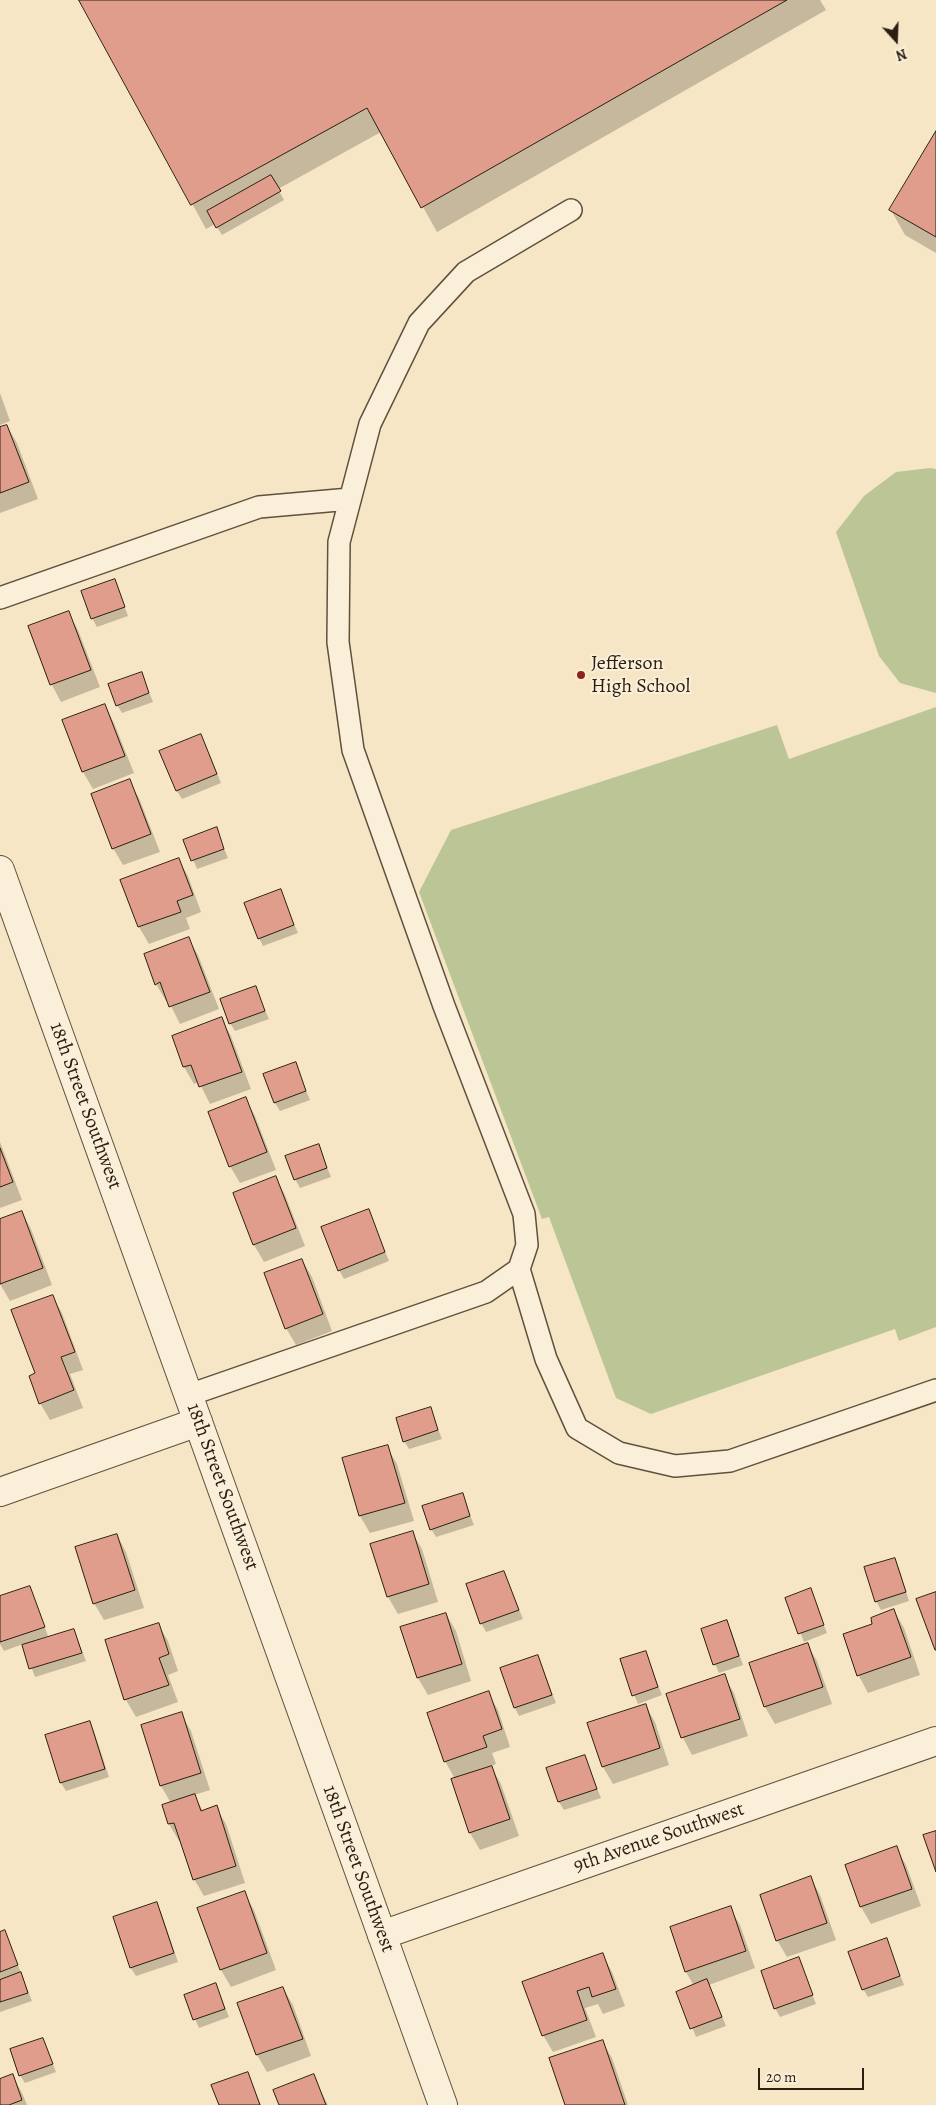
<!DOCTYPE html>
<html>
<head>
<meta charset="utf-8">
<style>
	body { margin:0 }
	#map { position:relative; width:936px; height:2105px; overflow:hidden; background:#f7e6c5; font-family:Alegreya,serif }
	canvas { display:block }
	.north { position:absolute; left:871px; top:15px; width:50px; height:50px; -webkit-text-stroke:4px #faefd9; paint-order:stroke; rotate:160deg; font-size:14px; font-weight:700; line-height:20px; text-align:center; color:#2c1f11 }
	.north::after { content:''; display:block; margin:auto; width:18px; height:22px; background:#2c1f11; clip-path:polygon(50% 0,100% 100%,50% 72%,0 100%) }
	.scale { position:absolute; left:758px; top:2068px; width:106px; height:22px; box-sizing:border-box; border:2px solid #2c1f11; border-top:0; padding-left:6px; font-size:15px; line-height:18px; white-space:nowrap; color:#2c1f11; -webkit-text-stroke:4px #faefd9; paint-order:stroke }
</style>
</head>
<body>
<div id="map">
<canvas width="936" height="2105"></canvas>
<div class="north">N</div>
<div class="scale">20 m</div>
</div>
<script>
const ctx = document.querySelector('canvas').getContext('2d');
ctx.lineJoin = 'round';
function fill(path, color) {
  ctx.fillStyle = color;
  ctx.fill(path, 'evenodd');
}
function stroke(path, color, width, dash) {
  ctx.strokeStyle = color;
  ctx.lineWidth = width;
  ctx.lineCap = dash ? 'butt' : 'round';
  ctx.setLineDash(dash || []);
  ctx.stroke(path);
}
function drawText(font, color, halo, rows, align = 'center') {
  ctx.font = font + ' Alegreya,serif';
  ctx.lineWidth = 4;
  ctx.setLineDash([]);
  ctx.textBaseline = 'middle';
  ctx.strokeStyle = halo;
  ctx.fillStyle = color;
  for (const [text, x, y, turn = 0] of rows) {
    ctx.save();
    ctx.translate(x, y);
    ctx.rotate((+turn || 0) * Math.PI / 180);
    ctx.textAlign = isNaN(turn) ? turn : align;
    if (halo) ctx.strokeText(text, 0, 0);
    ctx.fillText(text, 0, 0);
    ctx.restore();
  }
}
const green = new Path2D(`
	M 930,468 L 936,469 L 936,693 L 900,683 L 879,656 L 836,532 L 864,496 L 896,472 Z
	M 936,707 L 936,1327 L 899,1341 L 895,1329 L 651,1414 L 616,1398 L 549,1217 L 542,1219 L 419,892 L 451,830 L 777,725 L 789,759 Z`);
const shadow = new Path2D(`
	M 81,0 L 820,0 L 826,10 L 437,232 L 381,132 L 278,189 L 284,200 L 222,235 L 215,224 L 206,229 Z
	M 936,133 L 936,253 L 905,235 L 891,210 Z
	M 0,393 L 10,421 L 0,425 Z
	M 7,426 L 17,443 L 38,499 L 0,513 L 0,429 Z
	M 115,581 L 128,616 L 97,627 L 92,618 Z
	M 68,613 L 78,630 L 100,687 L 61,702 L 52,685 L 29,627 Z
	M 141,673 L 153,702 L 122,713 L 117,705 Z
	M 105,705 L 114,723 L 134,773 L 93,789 L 83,772 L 64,721 Z
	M 205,744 L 221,783 L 182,799 L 177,791 Z
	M 129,781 L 139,798 L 160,852 L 123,865 L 113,848 Z
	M 216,829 L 228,858 L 197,869 L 185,840 Z
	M 178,859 L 188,876 L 201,912 L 186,918 L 190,929 L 149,944 L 139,927 L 121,880 Z
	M 280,891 L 298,933 L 263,946 L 259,938 Z
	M 188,938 L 198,955 L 219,1009 L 180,1024 L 168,1000 L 166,1001 L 156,984 L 145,955 Z
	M 255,988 L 269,1019 L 235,1031 L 230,1023 Z
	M 221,1019 L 231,1036 L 251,1089 L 210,1104 L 199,1082 L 194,1084 L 184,1067 L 173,1036 Z
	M 295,1064 L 310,1100 L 280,1111 L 275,1103 Z
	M 246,1099 L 255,1116 L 276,1170 L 240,1183 L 230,1166 Z
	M 0,1142 L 22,1200 L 0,1208 Z
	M 318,1146 L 331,1177 L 300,1188 L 295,1179 Z
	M 276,1178 L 285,1195 L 305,1246 L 264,1262 L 254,1245 L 234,1194 Z
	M 368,1210 L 389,1261 L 344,1279 L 339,1270 Z
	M 22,1212 L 31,1229 L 52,1285 L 10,1301 L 0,1284 L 0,1220 Z
	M 302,1260 L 312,1277 L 332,1331 L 296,1345 L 286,1328 Z
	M 52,1296 L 62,1313 L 83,1370 L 70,1374 L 83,1408 L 50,1420 L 40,1403 L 36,1374 Z
	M 430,1409 L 442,1439 L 409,1449 L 404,1441 Z
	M 387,1447 L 397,1464 L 414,1521 L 370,1533 L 360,1516 L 343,1459 Z
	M 462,1495 L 474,1525 L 436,1537 L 431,1529 Z
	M 412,1532 L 422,1549 L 438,1602 L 398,1614 L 388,1597 Z
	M 117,1535 L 126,1552 L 144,1608 L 104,1620 L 94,1603 Z
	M 894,1559 L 899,1568 L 909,1601 L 881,1610 L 876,1601 Z
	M 504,1572 L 523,1619 L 486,1632 L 481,1623 Z
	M 30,1587 L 48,1636 L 36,1640 L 37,1642 L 74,1630 L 86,1661 L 35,1677 L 23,1644 L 4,1651 L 0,1644 L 0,1597 Z
	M 810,1590 L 827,1633 L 804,1642 L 787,1599 Z
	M 894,1611 L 904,1628 L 920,1675 L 868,1693 L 859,1676 L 844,1635 L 874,1624 Z
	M 446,1614 L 456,1631 L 471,1681 L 428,1695 L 418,1678 L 402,1628 Z
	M 726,1621 L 731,1630 L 743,1665 L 719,1673 L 715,1664 Z
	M 158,1624 L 168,1641 L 178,1671 L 168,1675 L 178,1702 L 136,1717 L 126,1700 L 106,1641 Z
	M 807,1644 L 817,1661 L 832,1704 L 775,1724 L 765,1707 L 751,1663 Z
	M 645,1652 L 662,1695 L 638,1704 L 634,1695 Z
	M 538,1656 L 556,1703 L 519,1716 L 515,1708 Z
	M 724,1676 L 734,1693 L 748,1736 L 692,1755 L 683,1738 L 668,1695 Z
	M 488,1693 L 498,1710 L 510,1747 L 492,1753 L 496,1764 L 491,1766 L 501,1784 L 519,1836 L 480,1850 L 470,1833 L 453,1780 L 455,1779 L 445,1761 Z
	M 645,1705 L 655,1722 L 669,1765 L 613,1784 L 603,1767 L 589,1724 Z
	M 181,1713 L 191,1731 L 210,1790 L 194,1795 L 203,1811 L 216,1807 L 226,1824 L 245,1883 L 204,1896 L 194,1879 L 181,1840 L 179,1841 L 169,1824 L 171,1803 L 161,1786 L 143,1726 Z
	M 89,1722 L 94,1731 L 109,1777 L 66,1791 L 61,1783 L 47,1736 Z
	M 584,1756 L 601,1798 L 564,1810 L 559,1802 L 548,1769 Z
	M 896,1848 L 906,1865 L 921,1906 L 871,1924 L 861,1907 Z
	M 811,1878 L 820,1895 L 836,1940 L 787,1957 L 777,1940 Z
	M 244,1893 L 254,1910 L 276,1970 L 231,1987 L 221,1970 L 199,1909 Z
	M 156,1904 L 161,1912 L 178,1962 L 136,1976 L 131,1968 L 115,1918 Z
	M 730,1908 L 740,1925 L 755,1968 L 709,1985 L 726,2026 L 696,2037 L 678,1992 L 694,1986 L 686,1972 L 671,1928 Z
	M 5,1932 L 32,2001 L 0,2012 L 0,1934 Z
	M 886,1939 L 904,1985 L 868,1997 L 863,1989 Z
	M 603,1955 L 612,1972 L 625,2006 L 603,2014 L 598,2004 L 585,2008 L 596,2037 L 553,2052 L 543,2035 Z
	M 798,1958 L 816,2004 L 780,2017 L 775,2008 Z
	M 216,1985 L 229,2017 L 199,2028 L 185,1996 Z
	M 283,1988 L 293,2005 L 311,2056 L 267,2072 L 257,2055 L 239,2004 Z
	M 43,2039 L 56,2072 L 25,2083 L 20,2075 Z
	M 602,2041 L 612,2058 L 628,2105 L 566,2105 Z
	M 247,2073 L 261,2105 L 220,2105 Z
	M 12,2075 L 22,2093 L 27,2105 L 0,2105 L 0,2080 Z
	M 313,2076 L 328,2105 L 281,2105 Z`);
const building = new Path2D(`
	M 79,0 L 787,0 L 421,208 L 367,108 L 191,205 Z
	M 936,131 L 936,237 L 889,210 Z
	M 271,175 L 281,191 L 216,228 L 207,211 Z
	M 7,425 L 29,482 L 0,493 L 0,427 Z
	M 115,579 L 125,607 L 91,619 L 81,591 Z
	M 69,611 L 91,670 L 50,685 L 28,626 Z
	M 142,672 L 149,693 L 116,706 L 108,684 Z
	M 105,704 L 125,756 L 82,772 L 62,720 Z
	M 201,734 L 217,774 L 176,791 L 159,751 Z
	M 130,779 L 151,834 L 112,849 L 91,794 Z
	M 217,827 L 224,849 L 191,861 L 183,840 Z
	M 179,858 L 193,895 L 177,901 L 181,912 L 138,927 L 120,880 Z
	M 281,889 L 294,925 L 258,939 L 244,903 Z
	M 189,937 L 210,992 L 169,1007 L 160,982 L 155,985 L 144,954 Z
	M 256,986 L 265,1011 L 229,1024 L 220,999 Z
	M 222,1017 L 242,1072 L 199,1087 L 191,1065 L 183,1067 L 172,1036 Z
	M 296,1062 L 306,1091 L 274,1103 L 263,1074 Z
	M 246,1097 L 267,1152 L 229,1167 L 208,1112 Z
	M 319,1144 L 327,1168 L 294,1180 L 285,1156 Z
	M 0,1148 L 13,1182 L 0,1187 Z
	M 276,1176 L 296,1228 L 253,1245 L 233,1193 Z
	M 369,1209 L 385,1252 L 338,1271 L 321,1227 Z
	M 22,1211 L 43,1268 L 0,1284 L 0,1219 Z
	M 302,1259 L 323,1314 L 285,1329 L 264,1273 Z
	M 53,1295 L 75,1352 L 61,1357 L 74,1390 L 39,1404 L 29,1376 L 35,1373 L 11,1310 Z
	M 431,1407 L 438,1430 L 403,1442 L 396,1418 Z
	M 388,1445 L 405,1503 L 359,1516 L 342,1458 Z
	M 463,1493 L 470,1516 L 430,1530 L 422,1506 Z
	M 413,1531 L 429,1584 L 387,1597 L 370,1544 Z
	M 117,1534 L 135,1590 L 93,1604 L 75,1547 Z
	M 895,1558 L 906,1592 L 875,1602 L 864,1567 Z
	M 504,1571 L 519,1610 L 480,1624 L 466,1584 Z
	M 30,1586 L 45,1627 L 0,1642 L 0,1596 Z
	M 811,1588 L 824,1625 L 798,1634 L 785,1598 Z
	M 936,1592 L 936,1650 L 935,1650 L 916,1599 Z
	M 894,1609 L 911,1657 L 857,1676 L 843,1634 L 872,1624 L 871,1618 Z
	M 446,1613 L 462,1664 L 417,1678 L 400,1627 Z
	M 727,1620 L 739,1656 L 713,1665 L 701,1629 Z
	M 159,1623 L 169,1654 L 159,1658 L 169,1685 L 124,1700 L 105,1640 Z
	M 74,1629 L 82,1653 L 29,1669 L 22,1645 Z
	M 808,1643 L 823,1687 L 764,1707 L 749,1663 Z
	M 646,1651 L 658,1687 L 632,1696 L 620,1659 Z
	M 538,1655 L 552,1695 L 514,1708 L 500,1668 Z
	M 725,1674 L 740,1719 L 681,1738 L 666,1694 Z
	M 489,1691 L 502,1729 L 483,1736 L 487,1747 L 444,1762 L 427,1713 Z
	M 646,1704 L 660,1748 L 602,1767 L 587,1723 Z
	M 182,1712 L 201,1773 L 160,1786 L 141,1725 Z
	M 90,1721 L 105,1769 L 60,1783 L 45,1735 Z
	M 585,1755 L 597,1789 L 558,1802 L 546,1768 Z
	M 492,1766 L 510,1819 L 469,1833 L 451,1779 Z
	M 195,1794 L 201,1811 L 217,1805 L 236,1866 L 193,1880 L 174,1823 L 168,1824 L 162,1805 Z
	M 936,1831 L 936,1872 L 923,1835 Z
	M 897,1846 L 912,1889 L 860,1907 L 845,1865 Z
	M 811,1876 L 827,1923 L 776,1941 L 760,1895 Z
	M 245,1891 L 267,1953 L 220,1970 L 197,1908 Z
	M 157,1902 L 174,1953 L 130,1968 L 113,1917 Z
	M 731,1906 L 746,1951 L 685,1972 L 670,1927 Z
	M 5,1930 L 18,1965 L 0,1972 L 0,1932 Z
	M 887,1938 L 900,1976 L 862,1990 L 848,1952 Z
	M 603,1953 L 616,1989 L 592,1997 L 589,1987 L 577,1991 L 587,2020 L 542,2036 L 522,1982 Z
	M 799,1957 L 813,1995 L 774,2009 L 761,1971 Z
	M 21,1972 L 28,1993 L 0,2002 L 0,1980 Z
	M 707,1979 L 722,2017 L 690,2029 L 676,1992 Z
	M 216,1983 L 225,2009 L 193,2020 L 184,1995 Z
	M 283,1987 L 303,2039 L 256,2055 L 237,2003 Z
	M 43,2038 L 53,2064 L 19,2076 L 10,2049 Z
	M 603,2040 L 625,2105 L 565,2105 L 549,2058 Z
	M 248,2072 L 260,2105 L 219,2105 L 211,2085 Z
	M 13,2074 L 22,2100 L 9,2105 L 0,2105 L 0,2079 Z
	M 314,2074 L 326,2105 L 279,2105 L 273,2090 Z`);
const service = new Path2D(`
	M 571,210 L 466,272 L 419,323 L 370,424 L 339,542 L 338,642 L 353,750 L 444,1006 L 524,1214 L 527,1245 L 519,1269 L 546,1359 L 577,1428 L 619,1453 L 675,1466 L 730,1461 L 936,1390
	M 0,598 L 259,507 L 350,499
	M 189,1395 L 486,1292 L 519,1269`);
const minor = new Path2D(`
	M 0,1492 L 198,1422
	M 382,1935 L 936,1741`);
const tertiary = new Path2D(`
	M 0,870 L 443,2105`);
const markers = [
	[581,675,5,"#8f2418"]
];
const poiNames = [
	["Jefferson",591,664],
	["High School",591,687]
];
const streetNames = [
	["18th Street Southwest",85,1106,70],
	["18th Street Southwest",222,1487,70],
	["9th Avenue Southwest",659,1838,-19],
	["18th Street Southwest",358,1869,70]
];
fill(green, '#bcc595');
fill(shadow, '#0003');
fill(building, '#e19d8c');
stroke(building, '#2c1f11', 1);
stroke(service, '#5f513e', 24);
stroke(minor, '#5f513e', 30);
stroke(tertiary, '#5f513e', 30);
stroke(service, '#faefd9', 21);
stroke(minor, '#faefd9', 28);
stroke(tertiary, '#faefd9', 28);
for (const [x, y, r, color] of markers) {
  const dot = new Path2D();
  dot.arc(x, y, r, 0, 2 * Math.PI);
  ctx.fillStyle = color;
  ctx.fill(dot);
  stroke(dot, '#faefd9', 2);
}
drawText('20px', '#2c1f11', '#faefd9', poiNames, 'left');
drawText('20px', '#2c1f11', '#faefd9', streetNames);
</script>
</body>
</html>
